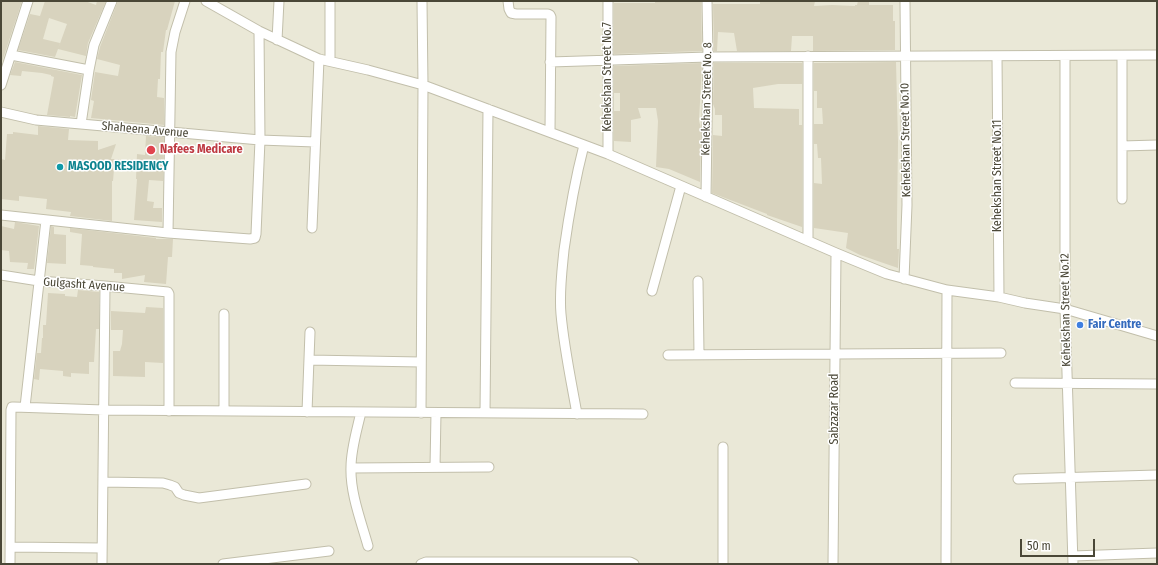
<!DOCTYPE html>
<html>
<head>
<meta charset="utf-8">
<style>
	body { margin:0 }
	#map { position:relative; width:1158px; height:565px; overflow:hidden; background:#f6f4ea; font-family:"Fira Sans Condensed",sans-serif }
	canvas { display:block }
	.frame { position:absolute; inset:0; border:2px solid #4a4737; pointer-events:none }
	.scale { position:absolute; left:1020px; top:539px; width:75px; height:18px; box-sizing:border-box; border:2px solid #4a4737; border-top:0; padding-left:5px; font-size:12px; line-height:14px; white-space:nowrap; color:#4a4737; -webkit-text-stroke:3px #fff; paint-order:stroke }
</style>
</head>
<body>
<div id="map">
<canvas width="1158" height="565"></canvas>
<div class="frame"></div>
<div class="scale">50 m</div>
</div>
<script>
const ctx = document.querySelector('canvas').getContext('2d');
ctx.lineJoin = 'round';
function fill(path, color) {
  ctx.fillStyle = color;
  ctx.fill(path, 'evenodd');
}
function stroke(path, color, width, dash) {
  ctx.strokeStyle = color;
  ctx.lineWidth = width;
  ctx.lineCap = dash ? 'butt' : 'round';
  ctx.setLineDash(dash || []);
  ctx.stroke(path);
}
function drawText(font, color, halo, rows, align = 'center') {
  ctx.font = font + ' "Fira Sans Condensed",sans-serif';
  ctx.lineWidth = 3;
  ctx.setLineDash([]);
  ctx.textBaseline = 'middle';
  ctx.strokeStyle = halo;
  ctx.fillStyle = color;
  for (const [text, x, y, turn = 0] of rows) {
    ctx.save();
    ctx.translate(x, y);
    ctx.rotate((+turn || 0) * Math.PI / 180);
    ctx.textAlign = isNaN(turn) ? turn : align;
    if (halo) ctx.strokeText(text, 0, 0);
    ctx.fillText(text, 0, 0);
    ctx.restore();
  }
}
const residential = new Path2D(`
	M 1,1 L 1157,1 L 1157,564 L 1,564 Z`);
const building = new Path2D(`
	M 1,1 L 22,1 L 1,65 Z
	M 45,1 L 85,1 L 96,5 L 97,1 L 106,1 L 88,43 L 86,56 L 58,49 L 55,57 L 18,50 L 30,14 L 40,16 ZM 49,18 L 67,24 L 58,49 L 60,43 L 43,39 Z
	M 118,1 L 175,1 L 167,30 L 166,30 L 163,52 L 161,52 L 160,79 L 158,79 L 157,97 L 164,98 L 164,125 L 91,118 L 94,101 L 91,100 L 95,72 L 118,76 L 120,65 L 97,59 L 100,47 Z
	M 655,1 L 701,1 L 702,51 L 614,54 L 614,3 L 655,3 Z
	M 760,1 L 815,1 L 814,6 L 832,5 L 855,6 L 855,5 L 857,5 L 858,1 L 869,1 L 869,5 L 893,5 L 893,21 L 895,21 L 895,50 L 813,51 L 813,36 L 792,36 L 791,51 L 737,51 L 734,33 L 718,32 L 717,51 L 714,51 L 713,4 L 760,4 Z
	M 15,62 L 82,75 L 75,117 L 70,116 L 70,117 L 47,115 L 54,77 L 51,76 L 51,75 L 42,73 L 22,71 L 21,76 L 10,75 Z
	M 896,62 L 898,142 L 897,220 L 897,249 L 899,249 L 898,268 L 860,255 L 846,248 L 848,233 L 814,228 L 814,183 L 822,184 L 821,158 L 818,158 L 817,144 L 814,144 L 814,124 L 823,124 L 822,108 L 817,108 L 817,91 L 814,91 L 814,63 Z
	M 702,63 L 699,121 L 701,128 L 700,182 L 669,169 L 656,167 L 658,121 L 656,108 L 638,108 L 641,118 L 631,120 L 631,142 L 614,141 L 614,111 L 620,111 L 620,93 L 614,93 L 614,66 Z
	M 714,63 L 802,63 L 802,84 L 778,84 L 753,88 L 754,108 L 799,109 L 799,125 L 802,125 L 802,227 L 767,215 L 767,214 L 712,193 L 713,135 L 722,136 L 722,115 L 715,115 L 715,109 L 713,104 Z
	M 38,126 L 69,129 L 68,140 L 98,141 L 98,150 L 116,144 L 111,159 L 119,159 L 119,169 L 114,169 L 113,181 L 112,181 L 112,221 L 70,216 L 71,212 L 46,209 L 47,199 L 19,196 L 19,201 L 1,199 L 1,159 L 5,160 L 7,134 L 13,134 L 13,132 L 38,135 Z
	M 146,136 L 164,137 L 163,181 L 149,180 L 147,201 L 154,202 L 153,208 L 162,208 L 162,222 L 134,220 L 137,179 L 136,179 L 137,154 L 145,155 Z
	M 15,222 L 39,226 L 34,269 L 27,269 L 28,263 L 10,262 L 9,251 L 1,250 L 1,226 L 14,229 Z
	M 51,226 L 54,227 L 54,234 L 66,235 L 66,264 L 47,263 Z
	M 70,228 L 156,238 L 156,239 L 173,239 L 172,257 L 168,257 L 166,284 L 144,282 L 145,275 L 122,279 L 122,273 L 114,273 L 114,269 L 93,267 L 93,266 L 80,265 L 82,234 L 70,232 Z
	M 78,290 L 99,292 L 99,329 L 96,329 L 94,362 L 89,362 L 89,374 L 71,373 L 71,377 L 63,376 L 63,371 L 40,369 L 39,380 L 34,379 L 37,353 L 41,353 L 42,338 L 43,338 L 43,325 L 46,325 L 48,293 L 65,294 L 65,296 L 77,297 Z
	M 146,307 L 163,308 L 163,363 L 145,362 L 145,377 L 113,376 L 113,351 L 120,351 L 122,344 L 123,330 L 111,330 L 111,311 L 145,313 Z`);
const street = new Path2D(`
	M 206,1 L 259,31 L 319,59 L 368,70 L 423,85 L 584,145 L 608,154 L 836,253 L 887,274 L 947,290 L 999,297 L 1025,303 L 1065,309 L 1157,336
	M 330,1 L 330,61
	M 508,1 L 509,9 L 511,13 L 516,14 L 548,14 L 550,15 L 551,17 L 550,132
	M 608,1 L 608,154
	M 277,40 L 279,1
	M 11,55 L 89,70
	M 997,56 L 999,297
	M 1065,56 L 1065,309 L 1073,564
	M 550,62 L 708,57 L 1157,55
	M 1,85 L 28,1
	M 1,112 L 36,120 L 260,140 L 315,142
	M 81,124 L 89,70 L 94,45 L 112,1
	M 1122,146 L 1157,145
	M 706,197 L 708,57 L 707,1
	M 1122,199 L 1122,56
	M 1,215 L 168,233 L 250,239 L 255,238 L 256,234 L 260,140 L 259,31
	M 312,228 L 319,59
	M 168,233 L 171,52 L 175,32 L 185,1
	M 808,240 L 808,56
	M 1,275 L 39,281 L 105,286 L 168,292 L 169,294 L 169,411
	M 904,279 L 907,205 L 905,1
	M 698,281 L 699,354
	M 652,291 L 681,186
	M 224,314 L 224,411
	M 668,355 L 1001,353
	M 309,360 L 421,362
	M 1015,383 L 1157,384
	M 25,407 L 46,220
	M 307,412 L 310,332
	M 361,412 C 357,430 351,449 351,467 C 350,493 361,521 368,546
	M 421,413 L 423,85 L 422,1
	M 485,413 L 488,109
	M 577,414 C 571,380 564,348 561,314 C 559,292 562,271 564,250 C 569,214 575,180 584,145
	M 723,447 L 723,564
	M 435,467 L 436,413
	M 351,468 L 489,467
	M 1018,479 L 1157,475
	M 103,482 L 163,483 L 170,485 L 175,487 L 179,493 L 184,495 L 199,498 L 306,484
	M 10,547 L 102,548
	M 1073,556 L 1157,553
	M 10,564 L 11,410 L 12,407 L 14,407 L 104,410 L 643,414
	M 102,564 L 105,286
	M 223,564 L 329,551
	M 421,564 L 426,562 L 630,562 L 634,564
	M 833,564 L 836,253
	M 946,564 L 947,290`);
const markers = [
	[151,150,5,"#e0444e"],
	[60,167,4,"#0f9aa8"],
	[1080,325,4,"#3f7fe0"]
];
const streetNames = [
	["Kehekshan Street No.7",608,77,-90],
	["Kehekshan Street No. 8",707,99,-89],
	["Shaheena Avenue",145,130,5],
	["Kehekshan Street No.10",906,140,-91],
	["Kehekshan Street No.11",998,176,-90],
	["Gulgasht Avenue",84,285,4],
	["Kehekshan Street No.12",1066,310,-91],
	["Sabzazar Road",835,409,-90]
];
const healthNames = [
	["Nafees Medicare",160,150]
];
const cultureNames = [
	["MASOOD RESIDENCY",68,167]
];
const shopNames = [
	["Fair Centre",1088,325]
];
fill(residential, '#eae8d7');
fill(building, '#d8d3be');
stroke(street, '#c2bfab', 11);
stroke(street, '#fff', 9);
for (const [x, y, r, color] of markers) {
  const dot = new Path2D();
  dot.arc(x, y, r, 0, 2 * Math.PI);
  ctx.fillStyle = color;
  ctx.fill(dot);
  stroke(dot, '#fff', 1.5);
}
drawText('12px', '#4a4737', '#fff', streetNames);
drawText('bold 12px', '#be3a42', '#fff', healthNames, 'left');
drawText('bold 12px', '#0d838f', '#fff', cultureNames, 'left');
drawText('bold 12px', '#366cbe', '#fff', shopNames, 'left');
</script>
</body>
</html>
